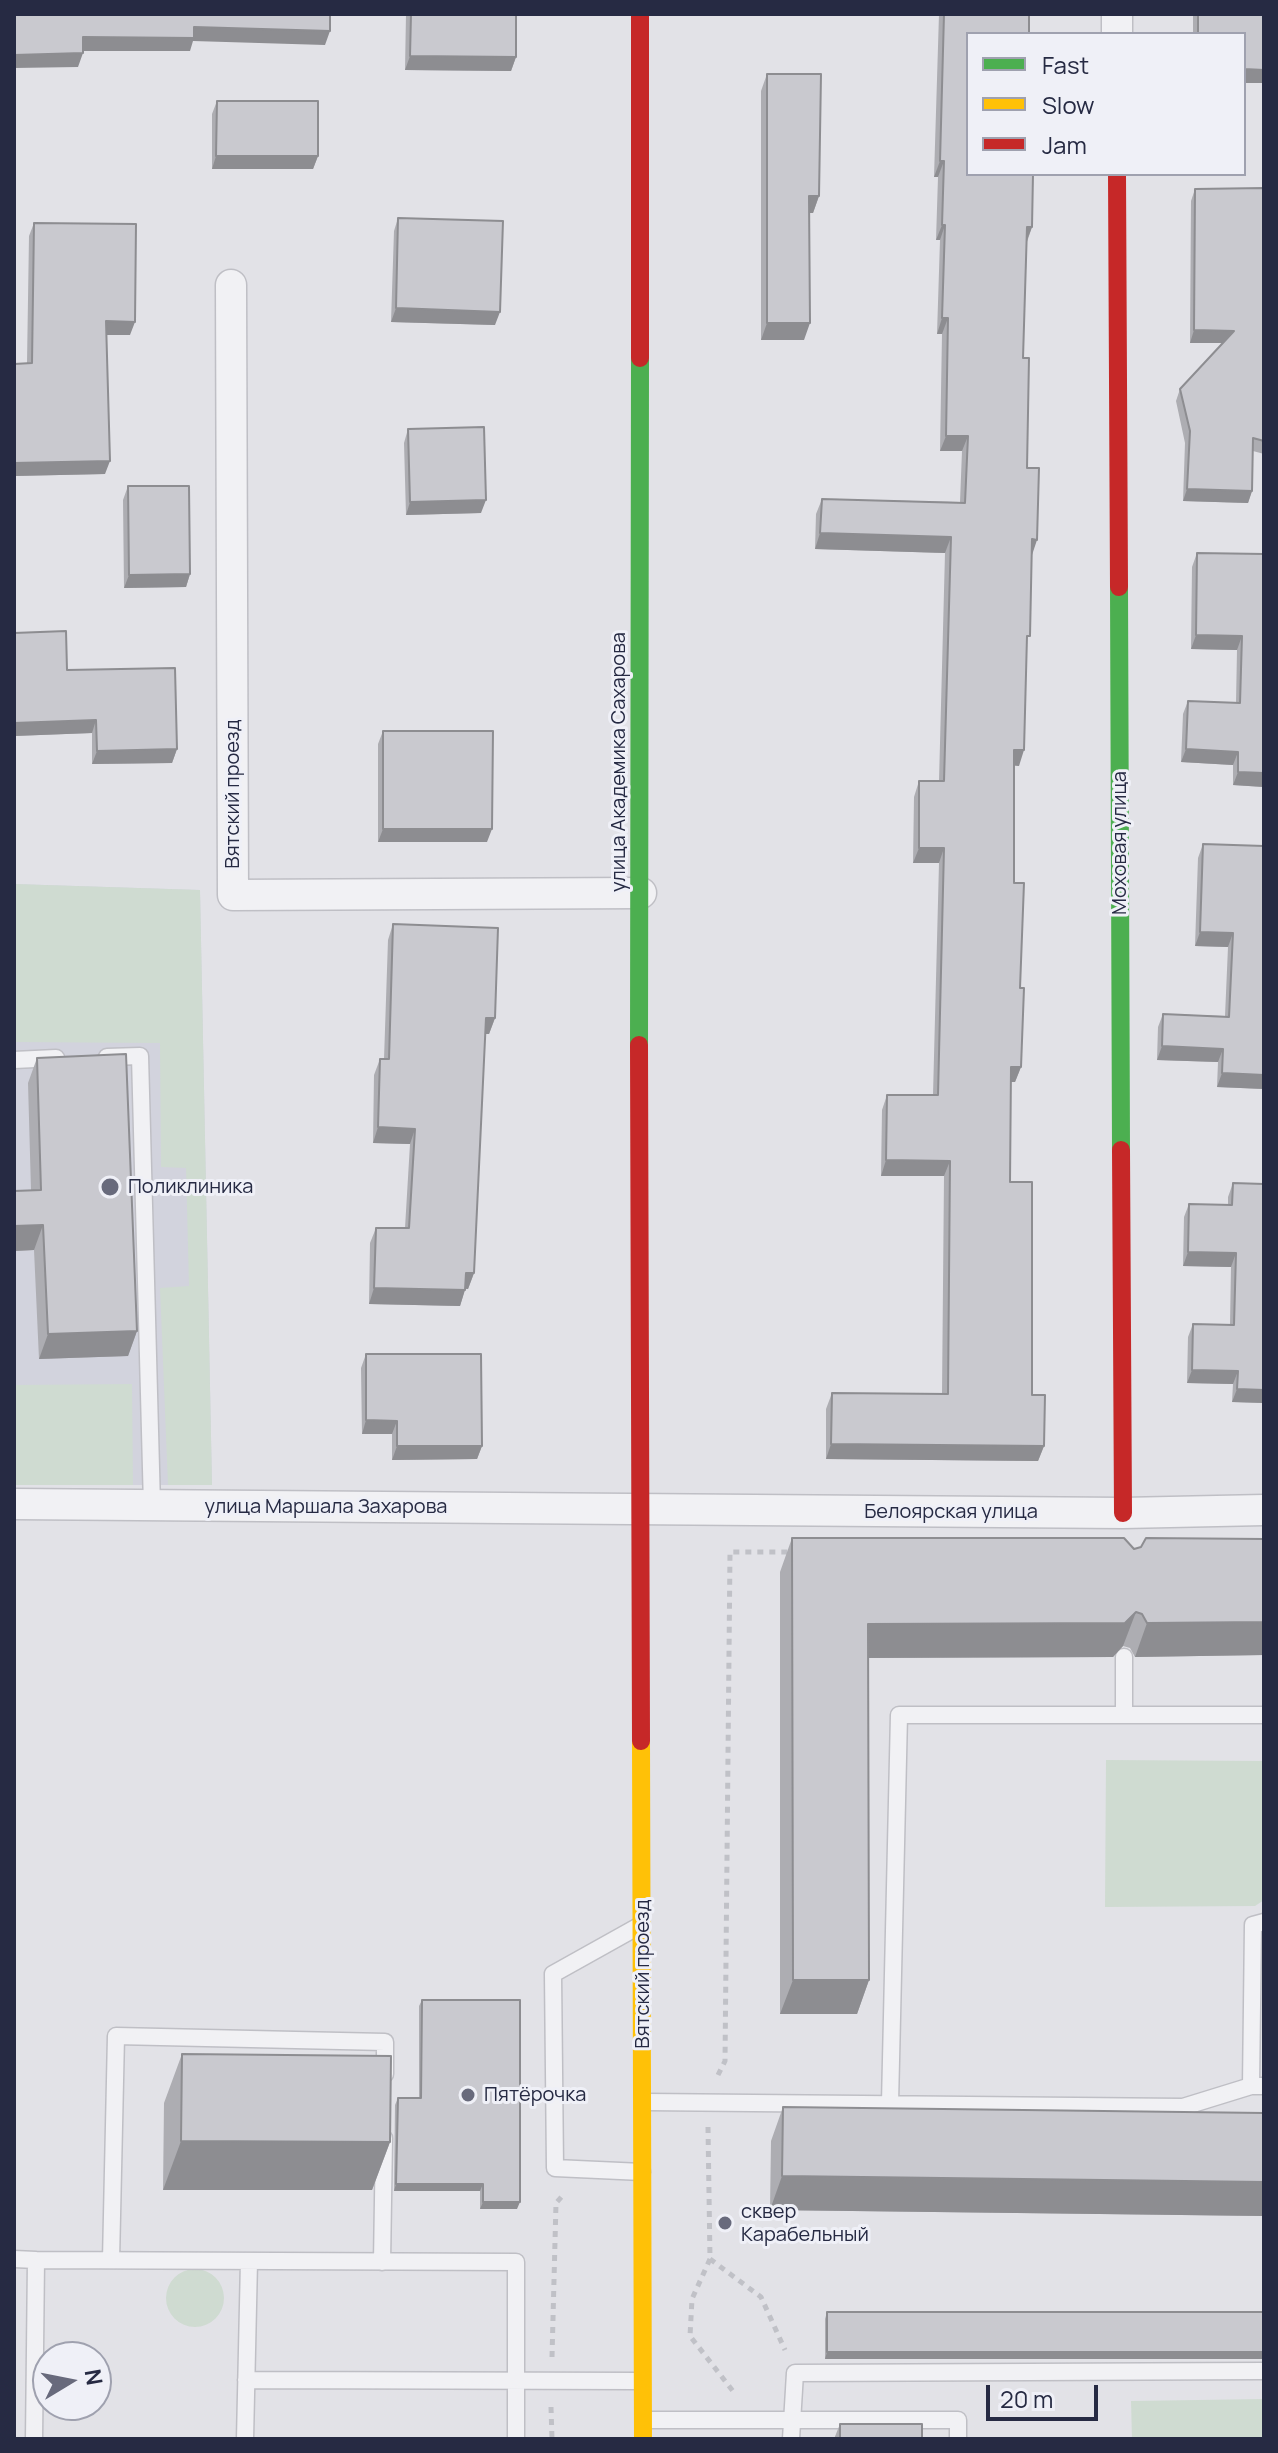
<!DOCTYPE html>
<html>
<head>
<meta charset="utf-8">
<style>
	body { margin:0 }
	#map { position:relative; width:1278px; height:2453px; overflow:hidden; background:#e2e2e7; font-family:Manrope,sans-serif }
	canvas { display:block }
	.frame { position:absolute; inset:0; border:16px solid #262a43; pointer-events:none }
	.legend { position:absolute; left:966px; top:32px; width:280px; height:144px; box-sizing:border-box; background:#eff0f7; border:2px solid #9fa1af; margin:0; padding:10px 14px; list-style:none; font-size:24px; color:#262a43 }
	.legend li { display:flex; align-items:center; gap:16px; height:40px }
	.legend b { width:40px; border:2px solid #9fa1af }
	.north { position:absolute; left:32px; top:2341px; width:80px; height:80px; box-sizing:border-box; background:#eff0f7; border:2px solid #9fa1af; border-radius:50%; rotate:80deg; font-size:22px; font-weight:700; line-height:32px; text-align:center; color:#262a43 }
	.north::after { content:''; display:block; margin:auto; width:28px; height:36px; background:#686a7c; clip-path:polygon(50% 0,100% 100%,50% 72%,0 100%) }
	.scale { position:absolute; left:986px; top:2385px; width:112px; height:36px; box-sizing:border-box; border:4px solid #262a43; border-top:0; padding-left:10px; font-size:24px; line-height:28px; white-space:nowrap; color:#262a43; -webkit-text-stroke:6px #eff0f7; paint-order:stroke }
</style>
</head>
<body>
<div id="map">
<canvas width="1278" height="2453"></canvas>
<div class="frame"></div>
<ul class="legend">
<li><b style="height:10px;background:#4caf50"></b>Fast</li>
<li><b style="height:10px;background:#ffc107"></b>Slow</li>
<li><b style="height:10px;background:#c62828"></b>Jam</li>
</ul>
<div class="north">N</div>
<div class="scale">20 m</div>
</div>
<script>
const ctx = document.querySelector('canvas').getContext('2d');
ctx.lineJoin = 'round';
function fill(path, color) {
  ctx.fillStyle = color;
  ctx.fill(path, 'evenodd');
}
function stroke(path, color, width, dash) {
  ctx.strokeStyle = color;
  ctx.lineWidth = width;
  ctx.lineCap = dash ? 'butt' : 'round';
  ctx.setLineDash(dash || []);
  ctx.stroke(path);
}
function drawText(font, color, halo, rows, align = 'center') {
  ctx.font = font + ' Manrope,sans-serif';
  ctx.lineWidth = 6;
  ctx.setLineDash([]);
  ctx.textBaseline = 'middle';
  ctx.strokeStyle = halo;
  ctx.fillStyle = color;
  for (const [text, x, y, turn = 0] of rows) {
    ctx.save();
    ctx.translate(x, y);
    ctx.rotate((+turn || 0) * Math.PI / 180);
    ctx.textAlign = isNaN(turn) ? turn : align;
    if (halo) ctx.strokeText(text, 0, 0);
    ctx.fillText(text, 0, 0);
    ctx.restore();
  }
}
const built = new Path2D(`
	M 14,884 L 200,890 L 212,1485 L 14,1485 Z`);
const green = new Path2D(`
	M 14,884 L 200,890 L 212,1485 L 168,1485 L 160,1288 L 189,1286 L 186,1168 L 161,1167 L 160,1043 L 14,1042 Z
	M 132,1384 L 133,1485 L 14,1485 L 14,1385 Z
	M 1106,1760 L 1264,1761 L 1264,1900 L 1255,1906 L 1105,1907 Z
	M166 2298a29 29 0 1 1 58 0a29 29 0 1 1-58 0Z
	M 1264,2399 L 1264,2439 L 1132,2439 L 1131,2401 Z`);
const path = new Path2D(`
	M 718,2075 L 725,2061 L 730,1552 L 791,1552
	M 708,2127 L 710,2259 L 761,2297 L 785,2350
	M 710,2259 L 692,2299 L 690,2336 L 736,2395
	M 552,2357 L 556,2203 L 564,2194
	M 551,2407 L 552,2439`);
const lane = new Path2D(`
	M 107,1057 L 140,1056 L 152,1506
	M 14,1060 L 56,1058
	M 1124,1657 L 1124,1715
	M 1264,1922 L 1253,1925 L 1251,2086 L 1264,2086
	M 639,1926 L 553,1974 L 555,2168 L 642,2172
	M 646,2102 L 1183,2107 L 1251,2086
	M 890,2103 L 899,1715 L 1264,1715
	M 14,2259 L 36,2260 L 34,2439
	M 36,2260 L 516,2262 L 516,2439
	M 111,2260 L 116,2036 L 385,2042 L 385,2074
	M 382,2262 L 384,2138
	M 246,2380 L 640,2381
	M 644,2420 L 958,2420 L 958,2439
	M 245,2439 L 249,2261
	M 791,2439 L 795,2373 L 1264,2371`);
const street = new Path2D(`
	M 1117,14 L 1117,34
	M 231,285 L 233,895 L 641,893
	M 14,1504 L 1123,1513 L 1264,1510`);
const fast = new Path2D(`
	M 1119,587 L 1121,1150
	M 639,1045 L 640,358`);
const slow = new Path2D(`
	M 641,1741 L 643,2439`);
const jam = new Path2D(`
	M 1117,174 L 1119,587
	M 640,358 L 640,14
	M 639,1045 L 641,1741
	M 1121,1150 L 1123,1513`);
const wall = new Path2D(`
	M 406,14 L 516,14 L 516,57 L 511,71 L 405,70 Z
	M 939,14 L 1029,14 L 968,34 L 1032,227 L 1027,242 L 1023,358 L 1027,468 L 1032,554 L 1019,766 L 1014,765 L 1014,883 L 1020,988 L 1021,1067 L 1015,1082 L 1011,1082 L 1010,1182 L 1032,1395 L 1044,1446 L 1038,1461 L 826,1459 L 826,1409 L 832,1393 L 942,1394 L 944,1176 L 881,1176 L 882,1110 L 887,1095 L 933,1095 L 939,863 L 913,863 L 914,797 L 919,781 L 939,781 L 945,553 L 815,549 L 816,514 L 822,499 L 960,502 L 962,451 L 940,451 L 942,334 L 937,334 L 940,240 L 936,240 L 938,177 L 934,177 Z
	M 1193,14 L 1264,14 L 1244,34 L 1193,34 Z
	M 767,74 L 819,196 L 813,213 L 809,213 L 804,340 L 761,340 L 761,91 Z
	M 217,101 L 318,156 L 313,169 L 212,169 L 212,114 Z
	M 1264,188 L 1264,454 L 1253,451 L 1252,491 L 1248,503 L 1183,501 L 1185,443 L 1176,401 L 1180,389 L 1223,343 L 1190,343 L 1191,201 L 1195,189 Z
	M 398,218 L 495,325 L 391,322 L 394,231 Z
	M 34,223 L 130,335 L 107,335 L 105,474 L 14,476 L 14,364 L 27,363 L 29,236 Z
	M 408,429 L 481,513 L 406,515 L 404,443 Z
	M 128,486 L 190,574 L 186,587 L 124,588 L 123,500 Z
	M 1197,553 L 1264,554 L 1264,787 L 1233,785 L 1233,765 L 1181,762 L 1183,714 L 1188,701 L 1236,703 L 1237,650 L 1191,649 L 1192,567 Z
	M 14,633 L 177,749 L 172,763 L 92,764 L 92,733 L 14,736 Z
	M 383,731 L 487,842 L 378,842 L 378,744 Z
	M 1203,844 L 1264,846 L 1264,1089 L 1217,1087 L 1218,1062 L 1157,1060 L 1158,1027 L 1163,1014 L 1225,1016 L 1228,947 L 1195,946 L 1198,858 Z
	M 393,924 L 495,1018 L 489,1034 L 485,1034 L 474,1273 L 468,1289 L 465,1289 L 460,1306 L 369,1304 L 370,1243 L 376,1228 L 405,1228 L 410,1144 L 373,1143 L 374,1075 L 380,1059 L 384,1059 L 388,940 Z
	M 37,1058 L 137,1331 L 128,1356 L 39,1359 L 34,1250 L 14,1251 L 14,1191 L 31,1190 L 28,1083 Z
	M 1233,1183 L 1264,1184 L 1264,1403 L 1232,1402 L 1233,1384 L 1187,1383 L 1188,1337 L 1193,1324 L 1230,1325 L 1231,1267 L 1183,1266 L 1184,1217 L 1189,1204 L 1228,1204 L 1228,1197 Z
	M 366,1354 L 482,1446 L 477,1459 L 392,1460 L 392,1434 L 362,1434 L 361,1368 Z
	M 792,1538 L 1134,1549 L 1264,1539 L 1264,1655 L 1135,1657 L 1130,1648 L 1123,1646 L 1113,1657 L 869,1658 L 869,1980 L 857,2014 L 780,2014 L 780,1572 Z
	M 422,2000 L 517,2209 L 480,2209 L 480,2191 L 394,2191 L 395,2105 L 398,2098 L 419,2098 L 419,2006 Z
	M 182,2054 L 390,2142 L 372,2190 L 163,2190 L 164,2103 Z
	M 783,2107 L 1264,2113 L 1264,2216 L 770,2210 L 771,2141 Z
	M 827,2312 L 1264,2312 L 825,2359 L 825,2319 Z
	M 840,2424 L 922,2439 L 834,2439 Z`);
const shadedWall = new Path2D(`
	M 194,27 L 330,31 L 325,45 L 193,41 L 190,51 L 78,51 L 83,37 Z
	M 83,53 L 78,67 L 14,68 L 14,55 Z
	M 410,56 L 516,57 L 511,71 L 405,70 Z
	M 1244,69 L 1264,70 L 1264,83 L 1244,83 Z
	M 216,156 L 318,156 L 313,169 L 212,169 Z
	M 940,161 L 944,161 L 938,177 L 934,177 Z
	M 809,196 L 819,196 L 813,213 L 803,213 Z
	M 942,225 L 945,225 L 940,240 L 936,240 Z
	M 1027,227 L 1032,227 L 1026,243 Z
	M 396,308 L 500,312 L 495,325 L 391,322 Z
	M 942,318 L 948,318 L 942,334 L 937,334 Z
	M 106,321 L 135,322 L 130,335 L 101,335 Z
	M 767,323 L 810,323 L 804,340 L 761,340 Z
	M 1194,330 L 1234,331 L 1229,343 L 1190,343 Z
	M 946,436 L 968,436 L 962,451 L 940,451 Z
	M 110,461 L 105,474 L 14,476 L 14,463 Z
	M 1187,489 L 1252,491 L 1248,503 L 1183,501 Z
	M 486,500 L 481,513 L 406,515 L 410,502 Z
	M 820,533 L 951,537 L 945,553 L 815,549 Z
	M 1032,539 L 1037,540 L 1032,555 Z
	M 190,574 L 186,587 L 124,588 L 129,575 Z
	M 1196,635 L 1242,636 L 1237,650 L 1191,649 Z
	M 96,720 L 92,733 L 14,736 L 14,723 Z
	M 177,749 L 172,763 L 92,764 L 97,751 Z
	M 1186,749 L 1238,752 L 1233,765 L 1181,762 Z
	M 1014,750 L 1024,750 L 1019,766 L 1008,765 Z
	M 1238,772 L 1264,773 L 1264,787 L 1233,785 Z
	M 383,829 L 492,829 L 487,842 L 378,842 Z
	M 919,848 L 944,848 L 939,863 L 913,863 Z
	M 1200,932 L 1233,933 L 1228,947 L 1195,946 Z
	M 486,1018 L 495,1018 L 489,1034 L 480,1034 Z
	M 1162,1046 L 1223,1049 L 1218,1062 L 1157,1060 Z
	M 1011,1067 L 1021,1067 L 1015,1082 L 1006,1082 Z
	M 1222,1073 L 1264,1075 L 1264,1089 L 1217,1087 Z
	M 378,1127 L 415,1129 L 410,1144 L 373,1143 Z
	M 886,1160 L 950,1161 L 944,1176 L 881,1176 Z
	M 43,1225 L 34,1250 L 14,1251 L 14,1226 Z
	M 1188,1252 L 1236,1253 L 1231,1267 L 1183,1266 Z
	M 466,1273 L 474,1273 L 468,1289 L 460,1288 Z
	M 374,1288 L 465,1290 L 460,1306 L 369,1304 Z
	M 137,1331 L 128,1356 L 39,1359 L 48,1334 Z
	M 1192,1370 L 1238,1371 L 1233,1384 L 1187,1383 Z
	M 1237,1389 L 1264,1390 L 1264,1403 L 1232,1402 Z
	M 366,1420 L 397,1421 L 392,1434 L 362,1434 Z
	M 831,1444 L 1044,1446 L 1038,1461 L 826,1459 Z
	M 397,1446 L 482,1446 L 477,1459 L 392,1460 Z
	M 1136,1612 L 1123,1646 L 1113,1657 L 856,1658 L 868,1624 Z
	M 1264,1622 L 1264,1655 L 1135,1657 L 1147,1623 Z
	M 793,1980 L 869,1980 L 857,2014 L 780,2014 Z
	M 181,2141 L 390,2142 L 372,2190 L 163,2190 Z
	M 782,2176 L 1264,2182 L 1264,2216 L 770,2210 Z
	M 396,2184 L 483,2184 L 480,2191 L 394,2191 Z
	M 483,2202 L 520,2202 L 517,2209 L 480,2209 Z
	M 827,2352 L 1264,2352 L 1264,2359 L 825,2359 Z`);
const building = new Path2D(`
	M 14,14 L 330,14 L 330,31 L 194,27 L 194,38 L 83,37 L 83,53 L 14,55 Z
	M 411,14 L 516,14 L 516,57 L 410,56 Z
	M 944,14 L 1029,14 L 1029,34 L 968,34 L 968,174 L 1033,174 L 1032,227 L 1027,227 L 1023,358 L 1029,358 L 1027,468 L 1039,468 L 1037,540 L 1032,539 L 1030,636 L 1027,636 L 1024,750 L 1014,750 L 1014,883 L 1024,883 L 1020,988 L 1024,988 L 1021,1067 L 1011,1067 L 1010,1182 L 1032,1182 L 1032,1395 L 1045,1395 L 1044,1446 L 831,1444 L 832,1393 L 948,1394 L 950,1161 L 886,1160 L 887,1095 L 938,1095 L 944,848 L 919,848 L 919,781 L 944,781 L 951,537 L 820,533 L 822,499 L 965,503 L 968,436 L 946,436 L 948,318 L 942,318 L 945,225 L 942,225 L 944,161 L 940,161 Z
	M 1198,14 L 1264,14 L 1264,70 L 1244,69 L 1244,34 L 1198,34 Z
	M 767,74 L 821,74 L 819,196 L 809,196 L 810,323 L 767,323 Z
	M 217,101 L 318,101 L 318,156 L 216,156 Z
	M 1264,188 L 1264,441 L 1253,438 L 1252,491 L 1187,489 L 1190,431 L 1180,389 L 1234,331 L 1194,330 L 1195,189 Z
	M 398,218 L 503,221 L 500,312 L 396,308 Z
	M 34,223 L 136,224 L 135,322 L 106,321 L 110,461 L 14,463 L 14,364 L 32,363 Z
	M 484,427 L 486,500 L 410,502 L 408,429 Z
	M 128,486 L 189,486 L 190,574 L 129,575 Z
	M 1197,553 L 1264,554 L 1264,773 L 1238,772 L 1238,752 L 1186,749 L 1188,701 L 1240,703 L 1242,636 L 1196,635 Z
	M 66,631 L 67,670 L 175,668 L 177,749 L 97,751 L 96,720 L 14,723 L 14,633 Z
	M 383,731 L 493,731 L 492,829 L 383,829 Z
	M 1203,844 L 1264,846 L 1264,1075 L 1222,1073 L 1223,1049 L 1162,1046 L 1163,1014 L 1229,1017 L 1233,933 L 1200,932 Z
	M 393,924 L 498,928 L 495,1018 L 486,1018 L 474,1273 L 466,1273 L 465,1290 L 374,1288 L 376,1228 L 409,1228 L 415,1129 L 378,1127 L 380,1059 L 389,1059 Z
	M 126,1054 L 137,1331 L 48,1334 L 43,1225 L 14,1226 L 14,1191 L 41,1190 L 37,1058 Z
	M 1233,1183 L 1264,1184 L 1264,1390 L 1237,1389 L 1238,1371 L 1192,1370 L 1193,1324 L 1234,1325 L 1236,1253 L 1188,1252 L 1189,1204 L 1232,1205 Z
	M 366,1354 L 481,1354 L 482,1446 L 397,1446 L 397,1421 L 366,1420 Z
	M 792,1538 L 1124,1538 L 1134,1549 L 1141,1547 L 1146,1538 L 1264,1539 L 1264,1622 L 1147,1623 L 1142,1614 L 1136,1612 L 1125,1623 L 868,1624 L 869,1980 L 793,1980 Z
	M 422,2000 L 520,2000 L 520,2202 L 483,2202 L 483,2184 L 396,2184 L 398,2098 L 421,2098 Z
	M 182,2054 L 391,2056 L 390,2142 L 181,2141 Z
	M 783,2107 L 1264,2113 L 1264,2182 L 782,2176 Z
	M 827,2312 L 1264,2312 L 1264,2352 L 827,2352 Z
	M 840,2424 L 922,2424 L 922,2439 L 840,2439 Z`);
const markers = [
	[110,1187,10,"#686a7c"],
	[468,2095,8,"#686a7c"],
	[725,2223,8,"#686a7c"]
];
const streetNames = [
	["улица Академика Сахарова",619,762,-90],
	["Вятский проезд",233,794,-90],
	["Моховая улица",1120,843,-90],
	["улица Маршала Захарова",326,1507],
	["Белоярская улица",951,1512],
	["Вятский проезд",643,1974,-90]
];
const poiNames = [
	["Поликлиника",128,1187],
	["Пятёрочка",484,2095],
	["сквер",741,2212],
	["Карабельный",741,2235]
];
fill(built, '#d2d3dd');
fill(green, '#cfdbd1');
stroke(lane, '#bfbfc5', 19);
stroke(street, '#bfbfc5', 33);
stroke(path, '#c0c1c7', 5, [6, 6]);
stroke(lane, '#f1f1f4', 16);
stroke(street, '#f1f1f4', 30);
stroke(fast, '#4caf50', 18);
stroke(slow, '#ffc107', 18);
stroke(jam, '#c62828', 18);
fill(wall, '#adadb2');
fill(shadedWall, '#8d8d91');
fill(building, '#c9c9cf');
stroke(building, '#8d8d91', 2);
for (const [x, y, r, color] of markers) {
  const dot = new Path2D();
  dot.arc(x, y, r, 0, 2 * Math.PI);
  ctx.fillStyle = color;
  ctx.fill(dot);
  stroke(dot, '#eff0f7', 3);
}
drawText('20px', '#262a43', '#eff0f7', streetNames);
drawText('20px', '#262a43', '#eff0f7', poiNames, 'left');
</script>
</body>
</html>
